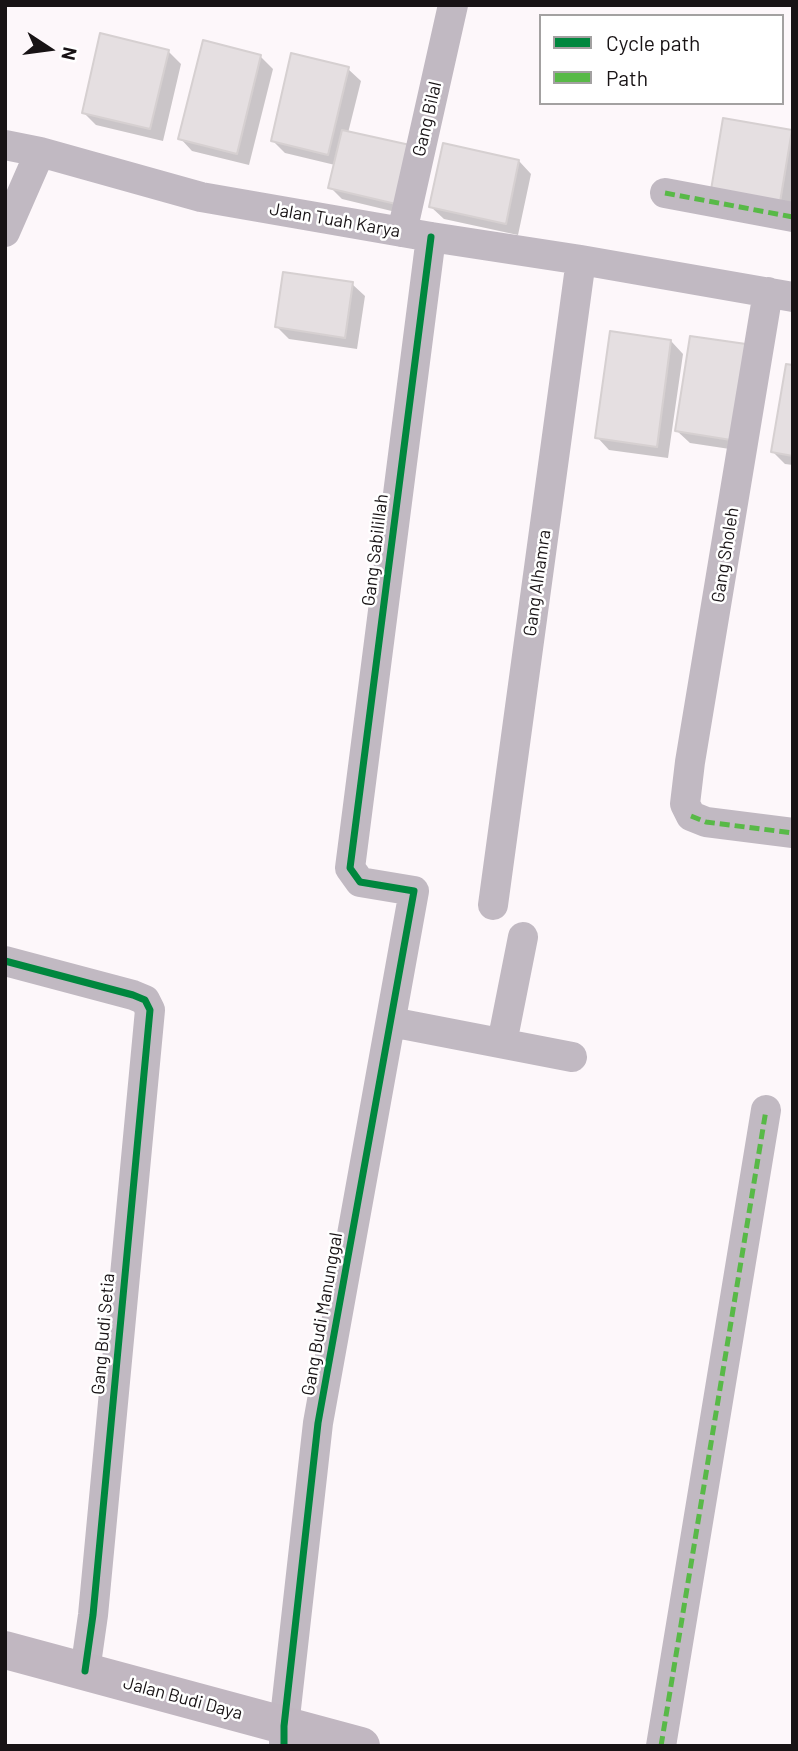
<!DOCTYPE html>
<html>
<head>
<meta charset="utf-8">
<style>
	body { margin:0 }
	#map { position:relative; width:798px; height:1751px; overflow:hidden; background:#fdf7fa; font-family:Barlow,sans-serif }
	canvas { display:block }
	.frame { position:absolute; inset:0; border:7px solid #181315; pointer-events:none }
	.legend { position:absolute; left:539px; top:14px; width:245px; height:91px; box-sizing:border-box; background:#fff; border:2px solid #a3a1a1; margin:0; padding:9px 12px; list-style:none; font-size:21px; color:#181315 }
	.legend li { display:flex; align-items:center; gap:14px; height:35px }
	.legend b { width:35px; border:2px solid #a3a1a1 }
	.north { position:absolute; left:14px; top:14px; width:70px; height:70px; -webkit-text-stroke:5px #fff; paint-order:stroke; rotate:103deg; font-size:19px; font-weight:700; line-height:28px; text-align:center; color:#181315 }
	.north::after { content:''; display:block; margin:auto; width:24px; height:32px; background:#181315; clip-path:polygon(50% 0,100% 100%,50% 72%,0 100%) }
</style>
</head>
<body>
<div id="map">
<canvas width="798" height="1751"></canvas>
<div class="frame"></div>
<ul class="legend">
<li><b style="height:9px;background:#00873e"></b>Cycle path</li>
<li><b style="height:9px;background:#58b947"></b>Path</li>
</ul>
<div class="north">N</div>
</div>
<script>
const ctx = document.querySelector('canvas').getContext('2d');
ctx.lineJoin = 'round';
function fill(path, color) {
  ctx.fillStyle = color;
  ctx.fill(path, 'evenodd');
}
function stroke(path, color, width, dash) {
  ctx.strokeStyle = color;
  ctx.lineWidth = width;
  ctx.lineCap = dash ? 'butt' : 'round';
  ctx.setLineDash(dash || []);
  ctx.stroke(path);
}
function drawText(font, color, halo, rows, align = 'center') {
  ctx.font = font + ' Barlow,sans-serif';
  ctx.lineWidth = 5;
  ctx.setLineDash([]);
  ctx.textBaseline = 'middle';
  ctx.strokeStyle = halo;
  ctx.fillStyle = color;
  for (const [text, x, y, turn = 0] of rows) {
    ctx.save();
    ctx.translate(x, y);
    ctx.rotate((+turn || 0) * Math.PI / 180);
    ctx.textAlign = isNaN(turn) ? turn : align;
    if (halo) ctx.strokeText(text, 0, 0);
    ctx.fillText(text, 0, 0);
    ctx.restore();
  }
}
const shadow = new Path2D(`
	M 204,42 L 261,57 L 273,69 L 249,165 L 192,151 L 180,138 Z
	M 168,51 L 181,64 L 163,141 L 96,125 L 84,113 Z
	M 348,69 L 361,81 L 348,133 L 408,215 L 342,199 L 330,187 L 335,165 L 285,153 L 273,141 Z
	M 791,131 L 793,133 L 793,206 L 725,201 Z
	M 519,161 L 531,174 L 518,235 L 444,219 L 431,207 Z
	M 352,284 L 365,296 L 357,349 L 289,339 L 277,327 Z
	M 691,338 L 743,451 L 690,443 L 677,431 Z
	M 671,341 L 683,354 L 668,458 L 609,450 L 597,437 Z
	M 793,367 L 793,465 L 785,464 L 773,452 Z`);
const building = new Path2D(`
	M 100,33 L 169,50 L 150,129 L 82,113 Z
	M 203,40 L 261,55 L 237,154 L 178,139 Z
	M 291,53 L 349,67 L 328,155 L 271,141 Z
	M 723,118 L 792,130 L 780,202 L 711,190 Z
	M 342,130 L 410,145 L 396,204 L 328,188 Z
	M 443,143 L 519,160 L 506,224 L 429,207 Z
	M 283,272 L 353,282 L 345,338 L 275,327 Z
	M 610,331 L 671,340 L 657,447 L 595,438 Z
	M 690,336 L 746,344 L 731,440 L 675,431 Z
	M 786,364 L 793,365 L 793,456 L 771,452 Z`);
const street = new Path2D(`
	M 5,145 L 40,152 L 201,197 L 431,237 L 581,260 L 793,297
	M 665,193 L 793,217
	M 5,232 L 40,152
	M 402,232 L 453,5
	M 768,292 L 690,762 L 685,804 L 691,816 L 706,822 L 793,833
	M 493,905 L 581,260
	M 5,961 L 133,995 L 145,1000 L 150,1010 L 93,1615 L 85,1671
	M 391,1022 L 572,1057
	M 502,1043 L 523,937
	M 284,1746 L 284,1726 L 318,1423 L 414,891 L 360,882 L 350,868 L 431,237
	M 661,1746 L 766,1110`);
const secondary = new Path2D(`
	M 5,1650 L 361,1746`);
const quiet = new Path2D(`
	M 665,193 L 793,217
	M 691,816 L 706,822 L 793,833
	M 661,1746 L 766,1110`);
const cycleway = new Path2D(`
	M 5,961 L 133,995 L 145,1000 L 150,1010 L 93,1615 L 85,1671
	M 284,1746 L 284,1726 L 318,1423 L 414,891 L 360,882 L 350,868 L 431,237`);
const streetNames = [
	["Gang Bilal",427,119,-77],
	["Jalan Tuah Karya",335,220,10],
	["Gang Sabilillah",375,550,-83],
	["Gang Sholeh",725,555,-81],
	["Gang Alhamra",537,583,-82],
	["Gang Budi Manunggal",322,1314,-80],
	["Gang Budi Setia",103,1334,-85],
	["Jalan Budi Daya",183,1698,15]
];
fill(shadow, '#0003');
fill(building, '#e5dfe1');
stroke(building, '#d6d0d1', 2);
stroke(street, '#c1b9c2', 30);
stroke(secondary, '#c1b7c1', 38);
stroke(quiet, '#58b947', 5, [10, 5]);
stroke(cycleway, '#00873e', 7);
drawText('18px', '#181315', '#fff', streetNames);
</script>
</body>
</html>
